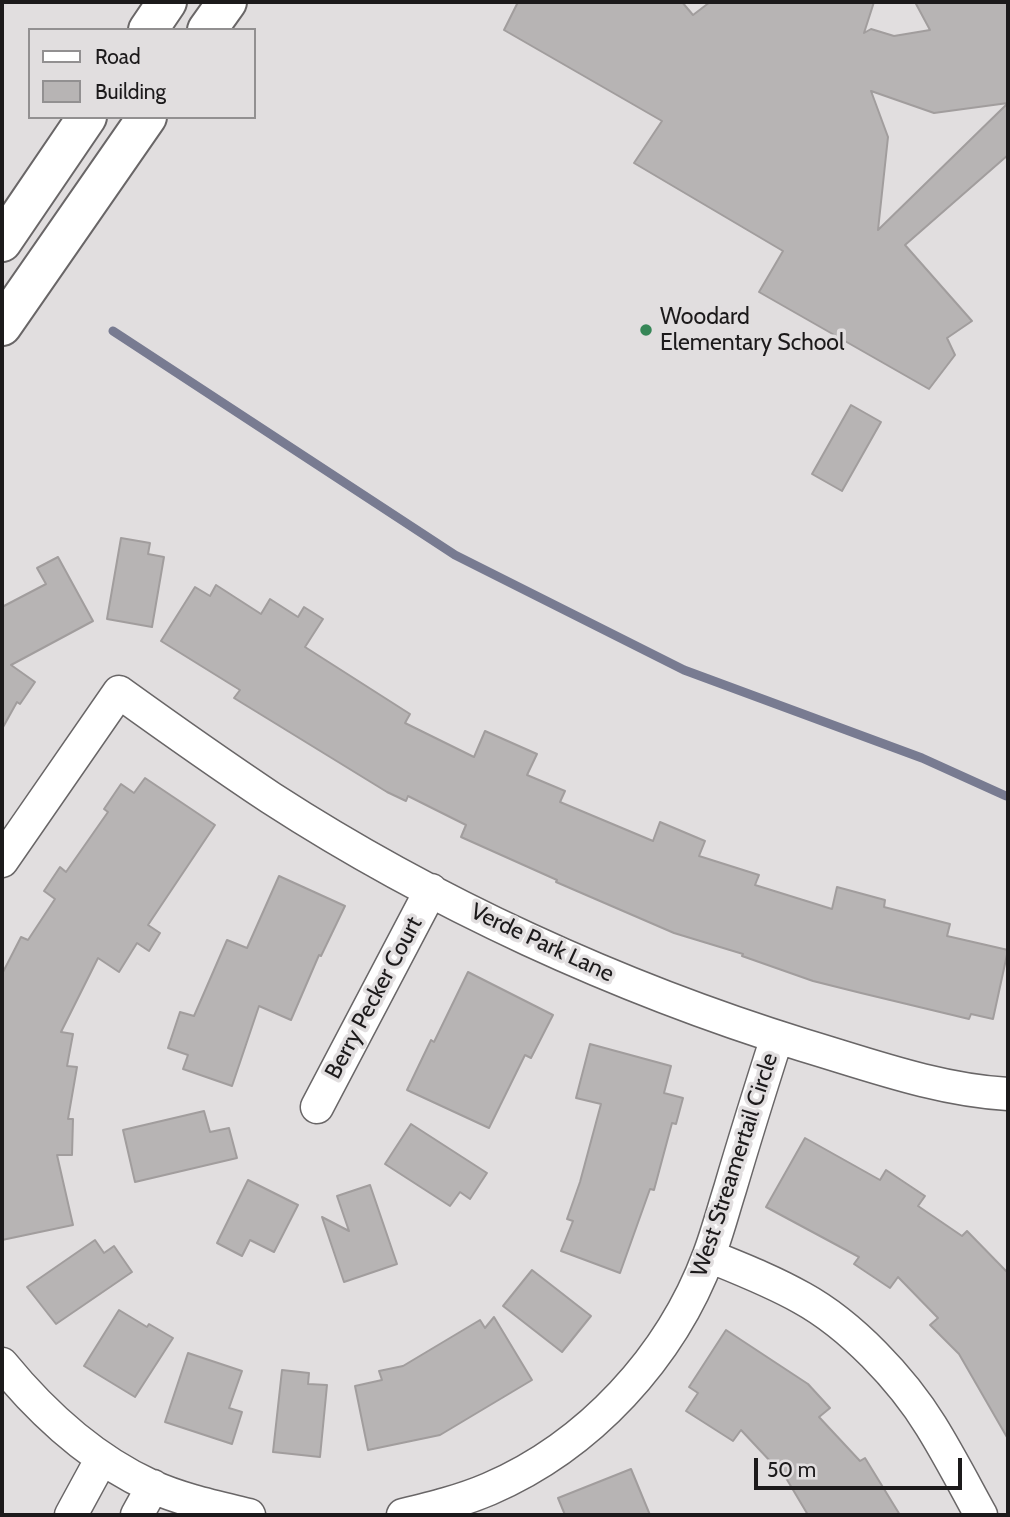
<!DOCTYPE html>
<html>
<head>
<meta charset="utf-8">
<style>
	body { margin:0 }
	#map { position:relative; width:1010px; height:1517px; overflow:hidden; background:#e1dedf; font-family:Cabin,sans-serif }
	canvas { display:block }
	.frame { position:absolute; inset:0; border:4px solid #1c1a1b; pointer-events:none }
	.legend { position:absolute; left:28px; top:28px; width:228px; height:91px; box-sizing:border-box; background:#e1dedf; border:2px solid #929091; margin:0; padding:9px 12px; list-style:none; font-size:21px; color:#1c1a1b }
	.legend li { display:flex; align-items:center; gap:14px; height:35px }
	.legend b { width:35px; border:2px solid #929091 }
	.scale { position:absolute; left:754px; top:1458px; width:208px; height:32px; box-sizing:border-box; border:4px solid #1c1a1b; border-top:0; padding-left:9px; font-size:21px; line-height:24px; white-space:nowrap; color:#1c1a1b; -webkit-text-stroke:5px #e1dedf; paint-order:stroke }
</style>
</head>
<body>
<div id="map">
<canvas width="1010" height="1517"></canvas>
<div class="frame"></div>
<ul class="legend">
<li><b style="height:9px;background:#fff"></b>Road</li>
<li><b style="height:19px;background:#b7b4b4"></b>Building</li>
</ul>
<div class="scale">50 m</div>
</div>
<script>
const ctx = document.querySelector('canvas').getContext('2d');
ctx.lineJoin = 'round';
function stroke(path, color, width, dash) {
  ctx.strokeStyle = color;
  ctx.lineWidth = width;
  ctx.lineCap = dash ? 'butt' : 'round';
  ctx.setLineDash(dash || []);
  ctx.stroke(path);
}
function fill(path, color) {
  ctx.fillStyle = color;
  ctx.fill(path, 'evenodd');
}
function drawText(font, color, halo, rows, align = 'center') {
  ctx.font = font + ' Cabin,sans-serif';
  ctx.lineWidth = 7;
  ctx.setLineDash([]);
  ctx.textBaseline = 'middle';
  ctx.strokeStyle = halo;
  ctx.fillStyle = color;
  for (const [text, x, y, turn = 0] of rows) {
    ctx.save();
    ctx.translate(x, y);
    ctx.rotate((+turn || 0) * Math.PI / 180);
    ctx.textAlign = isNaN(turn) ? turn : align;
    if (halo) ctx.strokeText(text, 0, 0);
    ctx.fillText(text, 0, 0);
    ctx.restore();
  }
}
const stream = new Path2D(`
	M 113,331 L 455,555 L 684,670 L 922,758 L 1006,796`);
const building = new Path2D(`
	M 518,2 L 682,2 L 693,15 L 710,2 L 874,2 L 864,33 L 871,29 L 894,36 L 930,30 L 915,2 L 1008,2 L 1008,155 L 905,245 L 972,321 L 947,338 L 955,355 L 929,389 L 759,292 L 783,251 L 634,163 L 662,121 L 504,30 ZM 871,91 L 934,113 L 1008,103 L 878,230 L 888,137 Z
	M 851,405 L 881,422 L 842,491 L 812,474 Z
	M 121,538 L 150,543 L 148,554 L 164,557 L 152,627 L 107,619 Z
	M 58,557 L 93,621 L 11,665 L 35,682 L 20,704 L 17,702 L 2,729 L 2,607 L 46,584 L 37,568 Z
	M 216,585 L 261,614 L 270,599 L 298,617 L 304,607 L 323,619 L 305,647 L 410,714 L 405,723 L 474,757 L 485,731 L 537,754 L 527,775 L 565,791 L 560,802 L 653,841 L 660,822 L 705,841 L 699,856 L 759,875 L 755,885 L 832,909 L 837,887 L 885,900 L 884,907 L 950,924 L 947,936 L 1008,950 L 993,1019 L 971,1014 L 969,1019 L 861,993 L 813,981 L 742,956 L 743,954 L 674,933 L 556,882 L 557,880 L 461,837 L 466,825 L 408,796 L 406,801 L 387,792 L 234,698 L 240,690 L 161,641 L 195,587 L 210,596 Z
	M 145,778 L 215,825 L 148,925 L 160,933 L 149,951 L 137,943 L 119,972 L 98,958 L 61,1032 L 73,1034 L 67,1066 L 77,1067 L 68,1119 L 73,1119 L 72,1155 L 57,1155 L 73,1225 L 2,1240 L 2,974 L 21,937 L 28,940 L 55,899 L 44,891 L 60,867 L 66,872 L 108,812 L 104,809 L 121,784 L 134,793 Z
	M 279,876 L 345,906 L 321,956 L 319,955 L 291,1020 L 259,1006 L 232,1086 L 183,1069 L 188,1055 L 168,1048 L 180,1012 L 194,1016 L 227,940 L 247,948 Z
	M 468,972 L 553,1015 L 531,1058 L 525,1055 L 489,1128 L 407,1090 L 431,1040 L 434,1042 Z
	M 590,1044 L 671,1066 L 664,1093 L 683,1098 L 676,1124 L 672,1123 L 654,1190 L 650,1189 L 620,1273 L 561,1251 L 573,1221 L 567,1219 L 580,1182 L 601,1104 L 576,1098 Z
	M 204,1111 L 210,1132 L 229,1128 L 237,1158 L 135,1182 L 123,1130 Z
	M 411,1124 L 487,1173 L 470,1199 L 460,1192 L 450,1206 L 385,1164 Z
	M 805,1138 L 880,1180 L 886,1170 L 925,1196 L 918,1206 L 962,1236 L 967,1231 L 1008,1273 L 1008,1439 L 959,1354 L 930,1325 L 938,1318 L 898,1277 L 890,1288 L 854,1264 L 859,1257 L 766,1207 Z
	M 248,1180 L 298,1205 L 274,1252 L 250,1240 L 242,1256 L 217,1243 Z
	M 370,1185 L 397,1264 L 344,1282 L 322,1217 L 349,1231 L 337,1196 Z
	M 95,1240 L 104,1253 L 114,1246 L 132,1272 L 56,1324 L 27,1287 Z
	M 532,1270 L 591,1316 L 562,1352 L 503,1306 Z
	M 119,1310 L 147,1327 L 149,1324 L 173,1338 L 135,1397 L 84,1366 Z
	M 494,1317 L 532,1380 L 440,1435 L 368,1450 L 355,1386 L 382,1380 L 379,1371 L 403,1366 L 480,1320 L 485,1328 Z
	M 726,1330 L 808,1384 L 830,1408 L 819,1417 L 860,1461 L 865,1458 L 900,1515 L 808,1515 L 786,1478 L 741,1430 L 733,1441 L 686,1411 L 698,1393 L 689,1387 Z
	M 188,1353 L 242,1371 L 229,1408 L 242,1412 L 232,1444 L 165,1422 Z
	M 282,1370 L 309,1373 L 308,1384 L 327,1385 L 320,1457 L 273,1452 Z
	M 631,1469 L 650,1515 L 565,1515 L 558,1498 Z`);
const minor = new Path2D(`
	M 2,861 L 119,692 C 169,728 220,764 271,798 C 433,903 619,988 803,1045 C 870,1065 938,1090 1008,1094
	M 317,1107 L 431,890
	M 709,1256 C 741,1269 772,1281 802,1298 C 851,1325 902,1379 931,1426 C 949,1455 965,1486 981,1515
	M 2,1364 C 43,1414 92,1459 151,1486 C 182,1500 216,1507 249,1515
	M 71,1515 L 102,1458
	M 137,1515 L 153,1486
	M 403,1515 C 432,1508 461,1501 489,1489 C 589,1446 671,1357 709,1255 C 717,1234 723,1211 730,1189 C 745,1138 761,1087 777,1037`);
const primary = new Path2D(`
	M 148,30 L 167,2
	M 207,30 L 227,2
	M 2,242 L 87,117
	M 2,326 L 147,117`);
const markers = [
	[646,330,7,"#368657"]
];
const poiNames = [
	["Woodard",660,317],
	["Elementary School",660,343]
];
const streetNames = [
	["Verde Park Lane",542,943,25],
	["Berry Pecker Court",374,998,-62],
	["West Streamertail Circle",735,1165,-72]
];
stroke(stream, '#787b91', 9);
fill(building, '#b7b4b4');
stroke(building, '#a19d9d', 2);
stroke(minor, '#696667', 35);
stroke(primary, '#696667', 42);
stroke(minor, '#fff', 32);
stroke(primary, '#fff', 38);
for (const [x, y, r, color] of markers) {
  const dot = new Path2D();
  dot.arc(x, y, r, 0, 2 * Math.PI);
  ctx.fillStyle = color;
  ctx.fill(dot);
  stroke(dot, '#e1dedf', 2.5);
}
drawText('23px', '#1c1a1b', '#e1dedf', poiNames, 'left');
drawText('23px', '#1c1a1b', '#e1dedf', streetNames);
</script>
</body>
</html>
